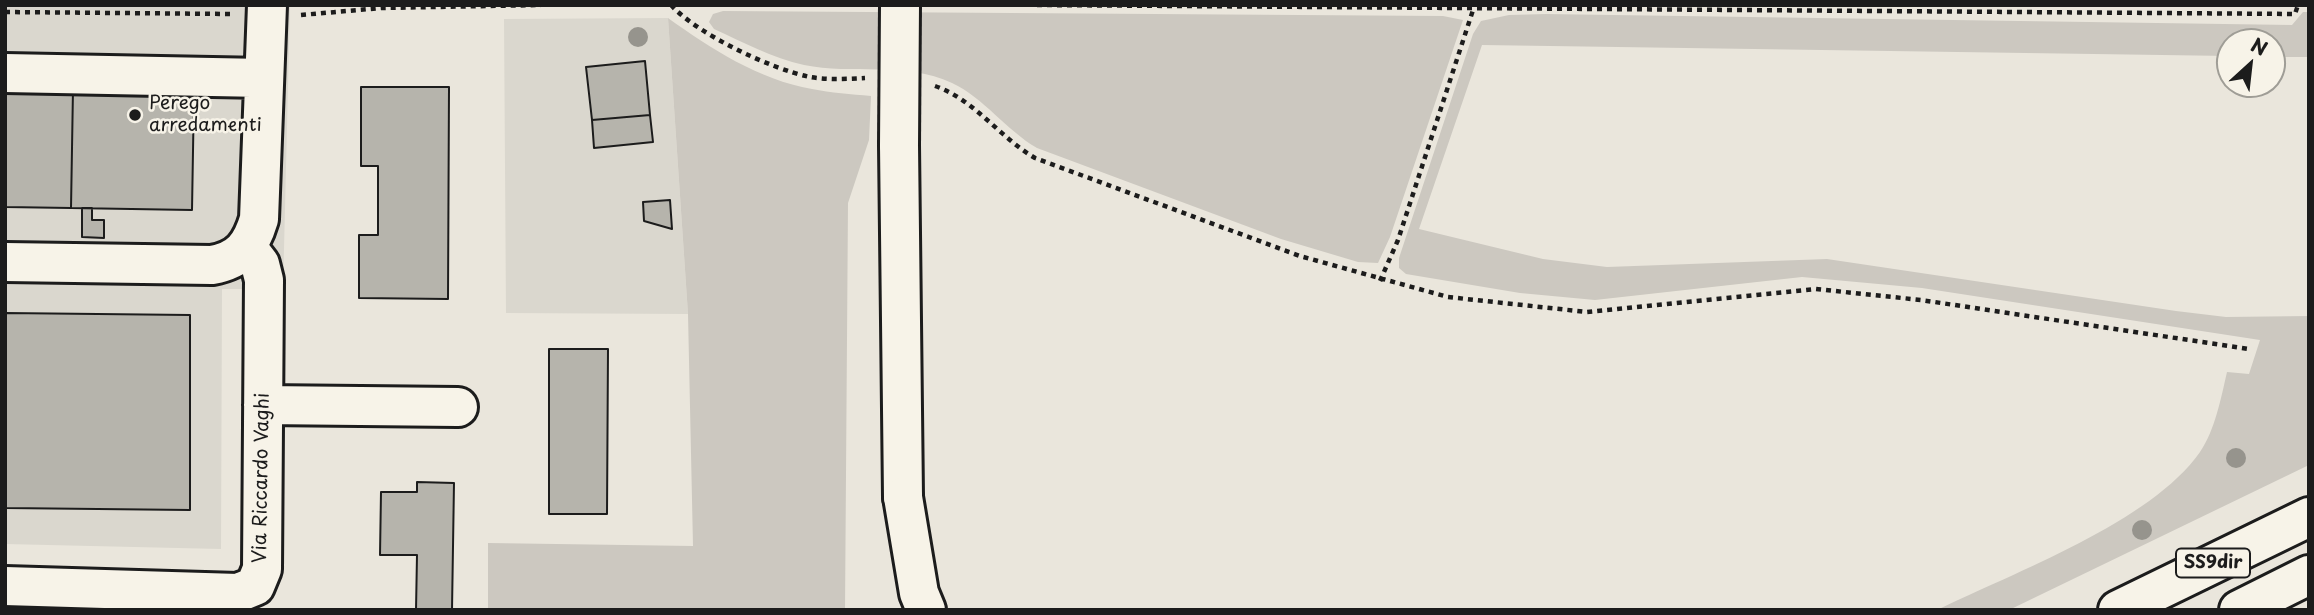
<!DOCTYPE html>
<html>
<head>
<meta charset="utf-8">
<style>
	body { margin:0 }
	#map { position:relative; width:2314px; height:615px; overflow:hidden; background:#eae6dc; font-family:"Playpen Sans",sans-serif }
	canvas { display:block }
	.frame { position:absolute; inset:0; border:7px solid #1c1c1c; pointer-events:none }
	.north { position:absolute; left:2216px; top:28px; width:70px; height:70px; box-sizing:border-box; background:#f7f3e8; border:2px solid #9f9d96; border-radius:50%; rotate:27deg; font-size:19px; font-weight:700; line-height:28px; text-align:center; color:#1c1c1c }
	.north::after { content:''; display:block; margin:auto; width:24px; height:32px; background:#1c1c1c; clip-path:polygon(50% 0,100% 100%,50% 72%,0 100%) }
</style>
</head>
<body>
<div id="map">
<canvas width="2314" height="615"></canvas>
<div class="frame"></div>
<div class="north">N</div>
</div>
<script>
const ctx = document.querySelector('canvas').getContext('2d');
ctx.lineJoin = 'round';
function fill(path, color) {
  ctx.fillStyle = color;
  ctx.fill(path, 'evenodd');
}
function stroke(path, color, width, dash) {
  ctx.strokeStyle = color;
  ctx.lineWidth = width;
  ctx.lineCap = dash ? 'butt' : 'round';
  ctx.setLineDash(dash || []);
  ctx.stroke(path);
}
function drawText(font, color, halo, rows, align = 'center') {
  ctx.font = font + ' "Playpen Sans",sans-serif';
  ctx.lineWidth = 5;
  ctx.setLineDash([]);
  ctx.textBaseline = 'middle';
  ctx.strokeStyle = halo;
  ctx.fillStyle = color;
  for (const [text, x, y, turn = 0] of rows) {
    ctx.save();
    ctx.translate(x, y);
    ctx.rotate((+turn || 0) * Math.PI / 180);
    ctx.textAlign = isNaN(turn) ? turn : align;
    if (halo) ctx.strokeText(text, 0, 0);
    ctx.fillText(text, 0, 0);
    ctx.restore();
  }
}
const built = new Path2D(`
	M 5,5 L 290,5 L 283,289 L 222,289 L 221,549 L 5,544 Z
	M 668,18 L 688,314 L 506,313 L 504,19 Z`);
const green = new Path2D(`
	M 723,11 L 1443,16 L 1463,20 L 1390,237 L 1378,263 L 1358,262 L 1281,239 L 1037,148 C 1006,130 984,98 952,83 C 905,61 852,75 804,65 C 772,58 743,42 714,29 L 709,22 L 713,14 Z
	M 2303,12 L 2309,12 L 2309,57 L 2272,57 L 2272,42 L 2230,42 L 2230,56 L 1482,45 L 1419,229 L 1543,259 L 1607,267 L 1827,259 L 2176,311 L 2226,317 L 2309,316 L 2309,465 L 2009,610 L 1937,610 C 2015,572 2151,522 2200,452 C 2215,430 2221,398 2227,372 L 2249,374 L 2260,340 L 1922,288 L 1802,277 L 1595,300 L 1520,293 L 1406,274 L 1399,268 L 1399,258 L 1473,34 L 1481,21 L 1509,15 L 1546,14 L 2292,25 Z
	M 668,18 C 710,48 759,80 812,89 C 831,93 851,94 871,96 L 869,140 L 848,203 L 845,610 L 488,610 L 488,543 L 693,546 L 688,314 Z`);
const building = new Path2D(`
	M 645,61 L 650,115 L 592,120 L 586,67 Z
	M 361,87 L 449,87 L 448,299 L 359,298 L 359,235 L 378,235 L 378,166 L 361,166 Z
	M 5,88 L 73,89 L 71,208 L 5,207 Z
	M 73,89 L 194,92 L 192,210 L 71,208 Z
	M 650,115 L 653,142 L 594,148 L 592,120 Z
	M 670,200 L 672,229 L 644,221 L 643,202 Z
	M 82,208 L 92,208 L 92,220 L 104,220 L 104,238 L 82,237 Z
	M 5,313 L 190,315 L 190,510 L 5,508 Z
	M 549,349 L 608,349 L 607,514 L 549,514 Z
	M 417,482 L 454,483 L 452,610 L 416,610 L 417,555 L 380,555 L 381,492 L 417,492 Z`);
const path = new Path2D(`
	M 671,5 C 697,34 771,69 810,77 C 828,80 847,79 865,78
	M 1037,5 L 2295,14 L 2298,5
	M 5,12 L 232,14
	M 301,15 L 381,8 L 541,5
	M 935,86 C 975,100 999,137 1035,158 L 1300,256 L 1448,297 L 1587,312 L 1816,289 L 1921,300 L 2249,349
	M 1380,281 L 1398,240 L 1474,7`);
const minor = new Path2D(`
	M 5,73 L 264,78
	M 5,262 L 212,265 C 240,260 251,246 259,219 L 267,5
	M 263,405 L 458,407
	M 5,586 L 238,593 L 255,586 L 262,569 L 264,280 L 260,264 L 247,247`);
const major = new Path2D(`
	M 899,145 L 903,497`);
const highway = new Path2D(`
	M 903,497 L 919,593 L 926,610
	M 2118,610 L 2309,517
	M 2239,610 L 2309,575`);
const majorBridge = new Path2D(`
	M 899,145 L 900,5`);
const trees = [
	[638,37],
	[2236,458],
	[2142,530]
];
const markers = [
	[135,115,7,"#1c1c1c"]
];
const shields = [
	[2213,563,74]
];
const shieldNames = [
	["SS9dir",2213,563]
];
const poiNames = [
	["Perego",149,104],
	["arredamenti",149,126]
];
const streetNames = [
	["Via Riccardo Vaghi",262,478,-89]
];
fill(built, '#dad7ce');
fill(green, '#ccc8c0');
fill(building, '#b6b4ac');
stroke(building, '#1c1c1c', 2);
stroke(minor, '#1c1c1c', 44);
stroke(major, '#1c1c1c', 44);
stroke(highway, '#1c1c1c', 44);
stroke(path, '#1c1c1c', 4.5, [5, 5]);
stroke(minor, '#f7f3e8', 38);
stroke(major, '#f7f3e8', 38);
stroke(highway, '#f7f3e8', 38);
stroke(majorBridge, '#1c1c1c', 44, []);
stroke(majorBridge, '#f7f3e8', 38);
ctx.fillStyle = '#96948d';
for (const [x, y] of trees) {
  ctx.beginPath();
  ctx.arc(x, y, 10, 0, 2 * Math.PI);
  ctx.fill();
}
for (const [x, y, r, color] of markers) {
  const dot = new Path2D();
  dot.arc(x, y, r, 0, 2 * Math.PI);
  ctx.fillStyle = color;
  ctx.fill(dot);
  stroke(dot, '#f7f3e8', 2.5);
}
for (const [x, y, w] of shields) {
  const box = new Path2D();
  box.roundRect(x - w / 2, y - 14.5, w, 29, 5);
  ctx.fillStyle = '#f7f3e8';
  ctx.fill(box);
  stroke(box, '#1c1c1c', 2);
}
drawText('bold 18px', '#1c1c1c', null, shieldNames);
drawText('19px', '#1c1c1c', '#f7f3e8', poiNames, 'left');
drawText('19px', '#1c1c1c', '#f7f3e8', streetNames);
</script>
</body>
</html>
